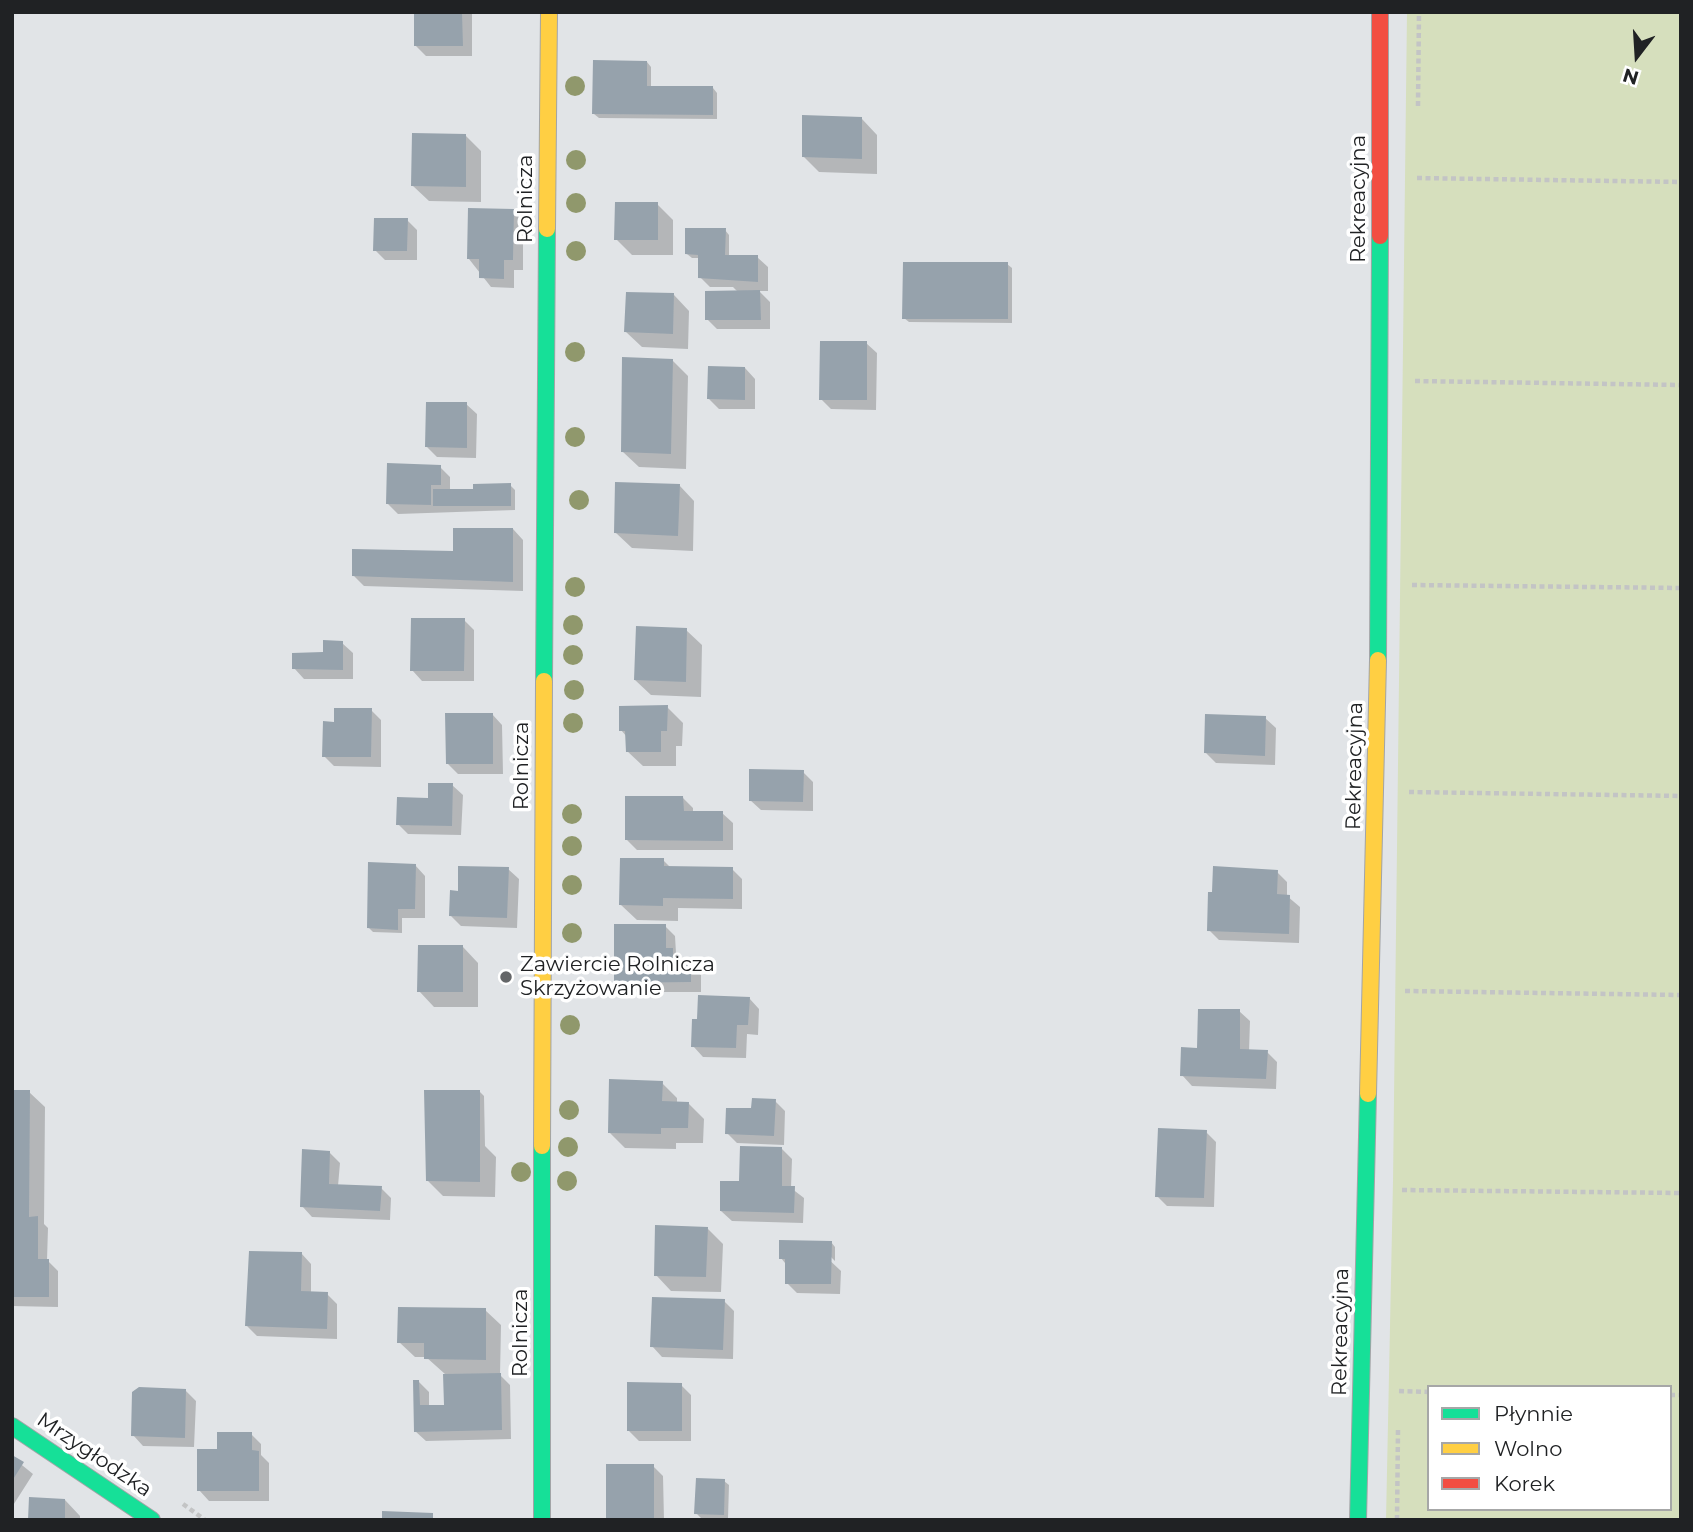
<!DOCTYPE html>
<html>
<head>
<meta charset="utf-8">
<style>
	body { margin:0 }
	#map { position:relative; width:1693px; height:1532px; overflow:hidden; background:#e1e4e7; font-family:Montserrat,sans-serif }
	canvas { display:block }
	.frame { position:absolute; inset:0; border:14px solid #202224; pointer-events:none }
	.legend { position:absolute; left:1427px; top:1385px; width:245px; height:126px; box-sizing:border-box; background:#fff; border:2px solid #a6a7a7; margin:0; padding:9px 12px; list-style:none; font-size:21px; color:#202224 }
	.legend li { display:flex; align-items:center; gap:14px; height:35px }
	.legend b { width:35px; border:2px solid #a6a7a7 }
	.north { position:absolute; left:1602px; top:21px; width:70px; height:70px; -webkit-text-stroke:5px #fff; paint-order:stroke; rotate:197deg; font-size:19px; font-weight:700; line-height:28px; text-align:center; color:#202224 }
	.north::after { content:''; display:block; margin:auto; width:24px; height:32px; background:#202224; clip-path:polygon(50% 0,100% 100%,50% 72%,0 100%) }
</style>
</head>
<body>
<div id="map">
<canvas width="1693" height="1532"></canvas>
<div class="frame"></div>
<ul class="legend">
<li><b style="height:9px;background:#16e098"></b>Płynnie</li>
<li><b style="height:9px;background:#ffcf43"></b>Wolno</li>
<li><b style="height:9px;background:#f24e42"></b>Korek</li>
</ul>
<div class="north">N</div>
</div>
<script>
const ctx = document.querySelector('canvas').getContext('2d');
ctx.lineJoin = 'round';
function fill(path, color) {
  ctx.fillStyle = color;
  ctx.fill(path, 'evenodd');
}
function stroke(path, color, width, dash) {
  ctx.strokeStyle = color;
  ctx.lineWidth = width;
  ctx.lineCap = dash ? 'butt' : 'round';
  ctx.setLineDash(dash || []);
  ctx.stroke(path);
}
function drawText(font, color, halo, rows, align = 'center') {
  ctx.font = font + ' Montserrat,sans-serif';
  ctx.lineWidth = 7;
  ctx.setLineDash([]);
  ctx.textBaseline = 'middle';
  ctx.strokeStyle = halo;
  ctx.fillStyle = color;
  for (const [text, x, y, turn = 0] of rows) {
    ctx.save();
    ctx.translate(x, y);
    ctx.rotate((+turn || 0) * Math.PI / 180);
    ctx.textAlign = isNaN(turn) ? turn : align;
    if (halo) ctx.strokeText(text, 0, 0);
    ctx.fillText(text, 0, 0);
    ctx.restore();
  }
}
const green = new Path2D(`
	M 1407,12 L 1681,12 L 1681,1520 L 1386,1520 L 1393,1181 ZM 1429,1387 L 1670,1387 L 1670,1509 L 1429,1509 Z`);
const shadow = new Path2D(`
	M 415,12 L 472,12 L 472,56 L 426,56 L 415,45 Z
	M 647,62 L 651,67 L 651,87 L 713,88 L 717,93 L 717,119 L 599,118 L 594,114 Z
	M 862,119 L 877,135 L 877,174 L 819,172 L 803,156 Z
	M 466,136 L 481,151 L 481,202 L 429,201 L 413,186 Z
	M 657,204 L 673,220 L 673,255 L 632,255 L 616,239 Z
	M 513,211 L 523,221 L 523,270 L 514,270 L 514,288 L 491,287 L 469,259 Z
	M 407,220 L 417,230 L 417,260 L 385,260 L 375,250 Z
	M 725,230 L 729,235 L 729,257 L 757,257 L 768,267 L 768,291 L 759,291 L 770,302 L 770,329 L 717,329 L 707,319 L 738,292 L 733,287 L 710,287 L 700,277 L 700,258 L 692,258 L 687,254 Z
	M 1007,264 L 1012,268 L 1012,323 L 909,322 L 904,318 Z
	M 674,295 L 689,311 L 688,349 L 642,347 L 626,332 Z
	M 866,343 L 877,353 L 876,410 L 831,409 L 821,399 Z
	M 672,360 L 688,376 L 686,469 L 639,467 L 623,452 Z
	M 745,368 L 755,379 L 755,409 L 719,409 L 709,399 Z
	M 466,404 L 477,414 L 476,458 L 437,457 L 427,447 Z
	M 440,467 L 450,477 L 450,491 L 475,491 L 510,485 L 515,490 L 515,510 L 398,514 L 388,504 Z
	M 679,485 L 694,501 L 693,551 L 632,548 L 616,533 Z
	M 513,529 L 523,540 L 523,591 L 364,586 L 354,576 L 455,553 Z
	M 464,620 L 474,630 L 474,681 L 422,681 L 412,670 Z
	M 686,630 L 702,645 L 701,697 L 651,695 L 635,680 Z
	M 342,643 L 353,653 L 353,679 L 304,679 L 294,668 Z
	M 667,707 L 683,723 L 682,746 L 676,746 L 676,766 L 643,766 L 627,751 L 627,737 L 621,730 Z
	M 371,710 L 381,720 L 381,767 L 334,766 L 324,756 L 336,723 Z
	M 492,714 L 502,725 L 503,774 L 458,774 L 448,764 Z
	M 1265,718 L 1276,728 L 1275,765 L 1216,763 L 1206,753 Z
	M 803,772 L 813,782 L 813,811 L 761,810 L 750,800 Z
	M 452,785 L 463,795 L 461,835 L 408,834 L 398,824 Z
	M 683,798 L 693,808 L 693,813 L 722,813 L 733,823 L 733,850 L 637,850 L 627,840 Z
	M 663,860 L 671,868 L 732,869 L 742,879 L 742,909 L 678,908 L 678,921 L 637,920 L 621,905 Z
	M 415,865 L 425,876 L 425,918 L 402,918 L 402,933 L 373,932 L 369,928 Z
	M 508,869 L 519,879 L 517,928 L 461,926 L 451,916 L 459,893 Z
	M 1277,872 L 1287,882 L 1287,896 L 1300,907 L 1299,943 L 1219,940 L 1209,930 Z
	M 665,926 L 675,936 L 676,953 L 683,965 L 691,965 L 701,975 L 701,992 L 626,992 L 616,982 Z
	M 463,947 L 478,963 L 478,1007 L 434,1007 L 419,991 Z
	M 749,998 L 759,1009 L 758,1035 L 747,1034 L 746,1058 L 703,1057 L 693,1046 Z
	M 1239,1011 L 1250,1021 L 1249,1052 L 1267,1052 L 1277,1062 L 1276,1089 L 1192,1086 L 1182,1075 L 1199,1050 Z
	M 662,1083 L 677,1098 L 677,1103 L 688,1103 L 704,1119 L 703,1143 L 676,1143 L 676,1149 L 625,1148 L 610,1133 Z
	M 12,1091 L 29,1092 L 45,1107 L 44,1224 L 48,1228 L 47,1260 L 58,1271 L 58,1307 L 12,1306 Z
	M 480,1092 L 484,1096 L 485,1146 L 496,1157 L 495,1197 L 443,1196 L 427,1180 Z
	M 775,1101 L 785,1111 L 784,1145 L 737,1143 L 727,1133 L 753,1110 Z
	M 1206,1132 L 1216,1142 L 1214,1207 L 1167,1206 L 1157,1196 Z
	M 782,1149 L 792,1159 L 791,1188 L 804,1198 L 803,1223 L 732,1221 L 721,1211 L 740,1183 Z
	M 329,1152 L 340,1163 L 338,1186 L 381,1188 L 391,1198 L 390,1220 L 312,1217 L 302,1206 Z
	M 707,1228 L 723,1244 L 721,1292 L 671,1291 L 656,1275 Z
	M 831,1242 L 835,1247 L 835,1261 L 826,1252 L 824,1255 L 841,1271 L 840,1294 L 797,1293 L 787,1283 L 785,1263 L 781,1258 Z
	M 301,1253 L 311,1264 L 311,1293 L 327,1294 L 337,1304 L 337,1339 L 257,1336 L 247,1326 Z
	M 724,1301 L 734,1311 L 733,1359 L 662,1357 L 652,1346 Z
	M 485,1310 L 501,1325 L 500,1375 L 510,1385 L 511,1439 L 426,1441 L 415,1431 L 418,1381 L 429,1392 L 429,1407 L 445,1407 L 445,1374 L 426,1357 L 415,1357 L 399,1342 Z
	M 681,1385 L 691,1395 L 691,1441 L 639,1441 L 629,1431 Z
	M 185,1390 L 196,1401 L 194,1447 L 143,1446 L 133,1435 Z
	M 251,1434 L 261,1444 L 261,1455 L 269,1463 L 269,1501 L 209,1501 L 199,1490 L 219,1451 Z
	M 12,1457 L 33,1474 L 12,1507 Z
	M 653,1466 L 663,1476 L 664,1520 L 609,1520 Z
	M 724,1481 L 729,1485 L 728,1518 L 701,1518 L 696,1513 Z
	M 65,1500 L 80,1516 L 80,1520 L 30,1520 Z`);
const building = new Path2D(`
	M 414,12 L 462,12 L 463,46 L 414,46 Z
	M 593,60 L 647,61 L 647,86 L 713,86 L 713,115 L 592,114 Z
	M 802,115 L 862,117 L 862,159 L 802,157 Z
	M 412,133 L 466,134 L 466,187 L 411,186 Z
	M 615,202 L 658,202 L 658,240 L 614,240 Z
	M 468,208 L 514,209 L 513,260 L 504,260 L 504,279 L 479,278 L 479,259 L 467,259 Z
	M 374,218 L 408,218 L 407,251 L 373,251 Z
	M 685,228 L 726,228 L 725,255 L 758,255 L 758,282 L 698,278 L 698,255 L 685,254 Z
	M 903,262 L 1008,262 L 1008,319 L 902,319 Z
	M 760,290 L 761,320 L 705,320 L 705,291 Z
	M 626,292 L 674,293 L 673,334 L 624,332 Z
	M 820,341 L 867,341 L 867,400 L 819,400 Z
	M 622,357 L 673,359 L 671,454 L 621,452 Z
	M 708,366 L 745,367 L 745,400 L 707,399 Z
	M 426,402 L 467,402 L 467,448 L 425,447 Z
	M 387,463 L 441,465 L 441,485 L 431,485 L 431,505 L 386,504 Z
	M 615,482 L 680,484 L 678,536 L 614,533 Z
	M 511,483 L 511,506 L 433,506 L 433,489 L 473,489 L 473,484 Z
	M 453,528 L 513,528 L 513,582 L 352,576 L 352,549 L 453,551 Z
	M 411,618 L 465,618 L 464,671 L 410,671 Z
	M 636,626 L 687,628 L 686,682 L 634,680 Z
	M 323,640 L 343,641 L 343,670 L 292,669 L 292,653 L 323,652 Z
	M 668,705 L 667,731 L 661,731 L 661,752 L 626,752 L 625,731 L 619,731 L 619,706 Z
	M 334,708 L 372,708 L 371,757 L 322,757 L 323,721 L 334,722 Z
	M 445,713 L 493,713 L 493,764 L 446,764 Z
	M 1205,714 L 1266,716 L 1265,756 L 1204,753 Z
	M 749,769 L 804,770 L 803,802 L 749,801 Z
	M 428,783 L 453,783 L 452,826 L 396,825 L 397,797 L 428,798 Z
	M 625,796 L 683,796 L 684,811 L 723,811 L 723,841 L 625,840 Z
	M 620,858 L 664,858 L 664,866 L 733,867 L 733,899 L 663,898 L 663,906 L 619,905 Z
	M 368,862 L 416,864 L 415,909 L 398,909 L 398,930 L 367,928 Z
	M 458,866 L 509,867 L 507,918 L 449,916 L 450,890 L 458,891 Z
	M 1213,866 L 1278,870 L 1277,894 L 1290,895 L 1289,934 L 1207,931 L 1208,892 L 1212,892 Z
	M 614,924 L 666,924 L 666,948 L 673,948 L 673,963 L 691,963 L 691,982 L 614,983 Z
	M 418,945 L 463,945 L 463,992 L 417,992 Z
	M 698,995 L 750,997 L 748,1025 L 737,1025 L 736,1048 L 691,1047 L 692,1019 L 697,1019 Z
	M 1198,1009 L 1240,1009 L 1240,1049 L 1268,1050 L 1266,1079 L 1180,1076 L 1181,1047 L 1197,1048 Z
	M 609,1079 L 663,1081 L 662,1101 L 689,1102 L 688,1128 L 661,1128 L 661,1134 L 608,1133 Z
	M 12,1090 L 30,1090 L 29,1217 L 38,1216 L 38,1259 L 49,1259 L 49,1297 L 12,1297 Z
	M 424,1090 L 480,1090 L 480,1182 L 426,1181 Z
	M 752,1098 L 776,1099 L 774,1136 L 725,1134 L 726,1108 L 751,1108 Z
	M 1158,1128 L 1207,1130 L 1204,1198 L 1155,1197 Z
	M 740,1146 L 782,1147 L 782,1186 L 795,1186 L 794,1213 L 720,1211 L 720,1181 L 739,1181 Z
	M 302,1149 L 330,1151 L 329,1184 L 382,1186 L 380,1211 L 300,1207 Z
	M 655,1225 L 708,1227 L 706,1277 L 654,1276 Z
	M 779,1240 L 832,1241 L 831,1284 L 785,1284 L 785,1259 L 779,1259 Z
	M 249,1251 L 302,1252 L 301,1291 L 328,1292 L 327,1329 L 245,1326 Z
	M 652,1297 L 725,1299 L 723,1350 L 650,1347 Z
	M 398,1307 L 486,1308 L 486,1360 L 424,1359 L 424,1343 L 397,1343 Z
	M 501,1373 L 502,1430 L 414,1432 L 413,1380 L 419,1380 L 420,1405 L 444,1405 L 443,1374 Z
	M 627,1382 L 682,1383 L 682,1431 L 627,1431 Z
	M 139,1387 L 186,1389 L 185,1438 L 131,1436 L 132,1392 Z
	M 217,1432 L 252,1432 L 252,1450 L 259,1451 L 259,1491 L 197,1491 L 197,1449 L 217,1449 Z
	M 12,1455 L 24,1462 L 12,1481 Z
	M 606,1464 L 654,1464 L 654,1519 L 606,1519 Z
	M 696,1478 L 725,1479 L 724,1515 L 694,1514 Z
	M 29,1497 L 65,1499 L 65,1520 L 28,1520 Z
	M 382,1511 L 433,1513 L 433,1520 L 382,1520 Z`);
const path = new Path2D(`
	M 1418,106 L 1419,12
	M 1417,178 L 1681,182
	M 1415,381 L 1681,385
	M 1412,585 L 1681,588
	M 1409,792 L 1681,796
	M 1405,991 L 1681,995
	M 1402,1190 L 1681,1193
	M 1399,1391 L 1429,1392
	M 1670,1395 L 1681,1395
	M 183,1504 L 205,1520
	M 1397,1520 L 1398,1430`);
const fast = new Path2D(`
	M 1378,660 L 1380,236
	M 544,681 L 547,229
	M 542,1146 L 542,1520
	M 12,1426 L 152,1520
	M 1358,1520 L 1368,1094`);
const slow = new Path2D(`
	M 547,229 L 549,12
	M 1368,1094 L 1378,660
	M 542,1146 L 544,681`);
const jam = new Path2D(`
	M 1380,12 L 1380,236`);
const trees = [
	[575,86],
	[576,160],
	[576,203],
	[576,251],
	[575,352],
	[575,437],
	[579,500],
	[575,587],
	[573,625],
	[573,655],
	[574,690],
	[573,723],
	[572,814],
	[572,846],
	[572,885],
	[572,933],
	[570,1025],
	[569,1110],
	[568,1147],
	[521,1172],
	[567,1181]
];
const markers = [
	[506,977,7,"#646668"]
];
const streetNames = [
	["Rolnicza",526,199,-90],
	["Rekreacyjna",1359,199,-90],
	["Rolnicza",522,766,-90],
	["Rekreacyjna",1355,766,-89],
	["Rekreacyjna",1341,1332,-89],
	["Rolnicza",521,1333,-90],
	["Mrzygłodzka",94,1455,34]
];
const poiNames = [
	["Zawiercie Rolnicza",520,965],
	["Skrzyżowanie",520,989]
];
fill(green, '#d6dfbd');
fill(shadow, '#0003');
fill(building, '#96a2ac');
stroke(fast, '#a2a4a7', 18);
stroke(slow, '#a2a4a7', 18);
stroke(jam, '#a2a4a7', 18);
stroke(path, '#c3c4c5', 4.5, [5, 3.5]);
stroke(fast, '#16e098', 16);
stroke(slow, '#ffcf43', 16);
stroke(jam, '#f24e42', 16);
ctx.fillStyle = '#90986c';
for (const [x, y] of trees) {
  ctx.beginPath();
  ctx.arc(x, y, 10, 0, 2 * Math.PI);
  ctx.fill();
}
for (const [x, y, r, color] of markers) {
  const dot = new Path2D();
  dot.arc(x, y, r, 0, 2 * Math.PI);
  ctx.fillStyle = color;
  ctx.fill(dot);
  stroke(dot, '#fff', 2.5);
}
drawText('21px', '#202224', '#fff', streetNames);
drawText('21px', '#202224', '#fff', poiNames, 'left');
</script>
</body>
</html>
